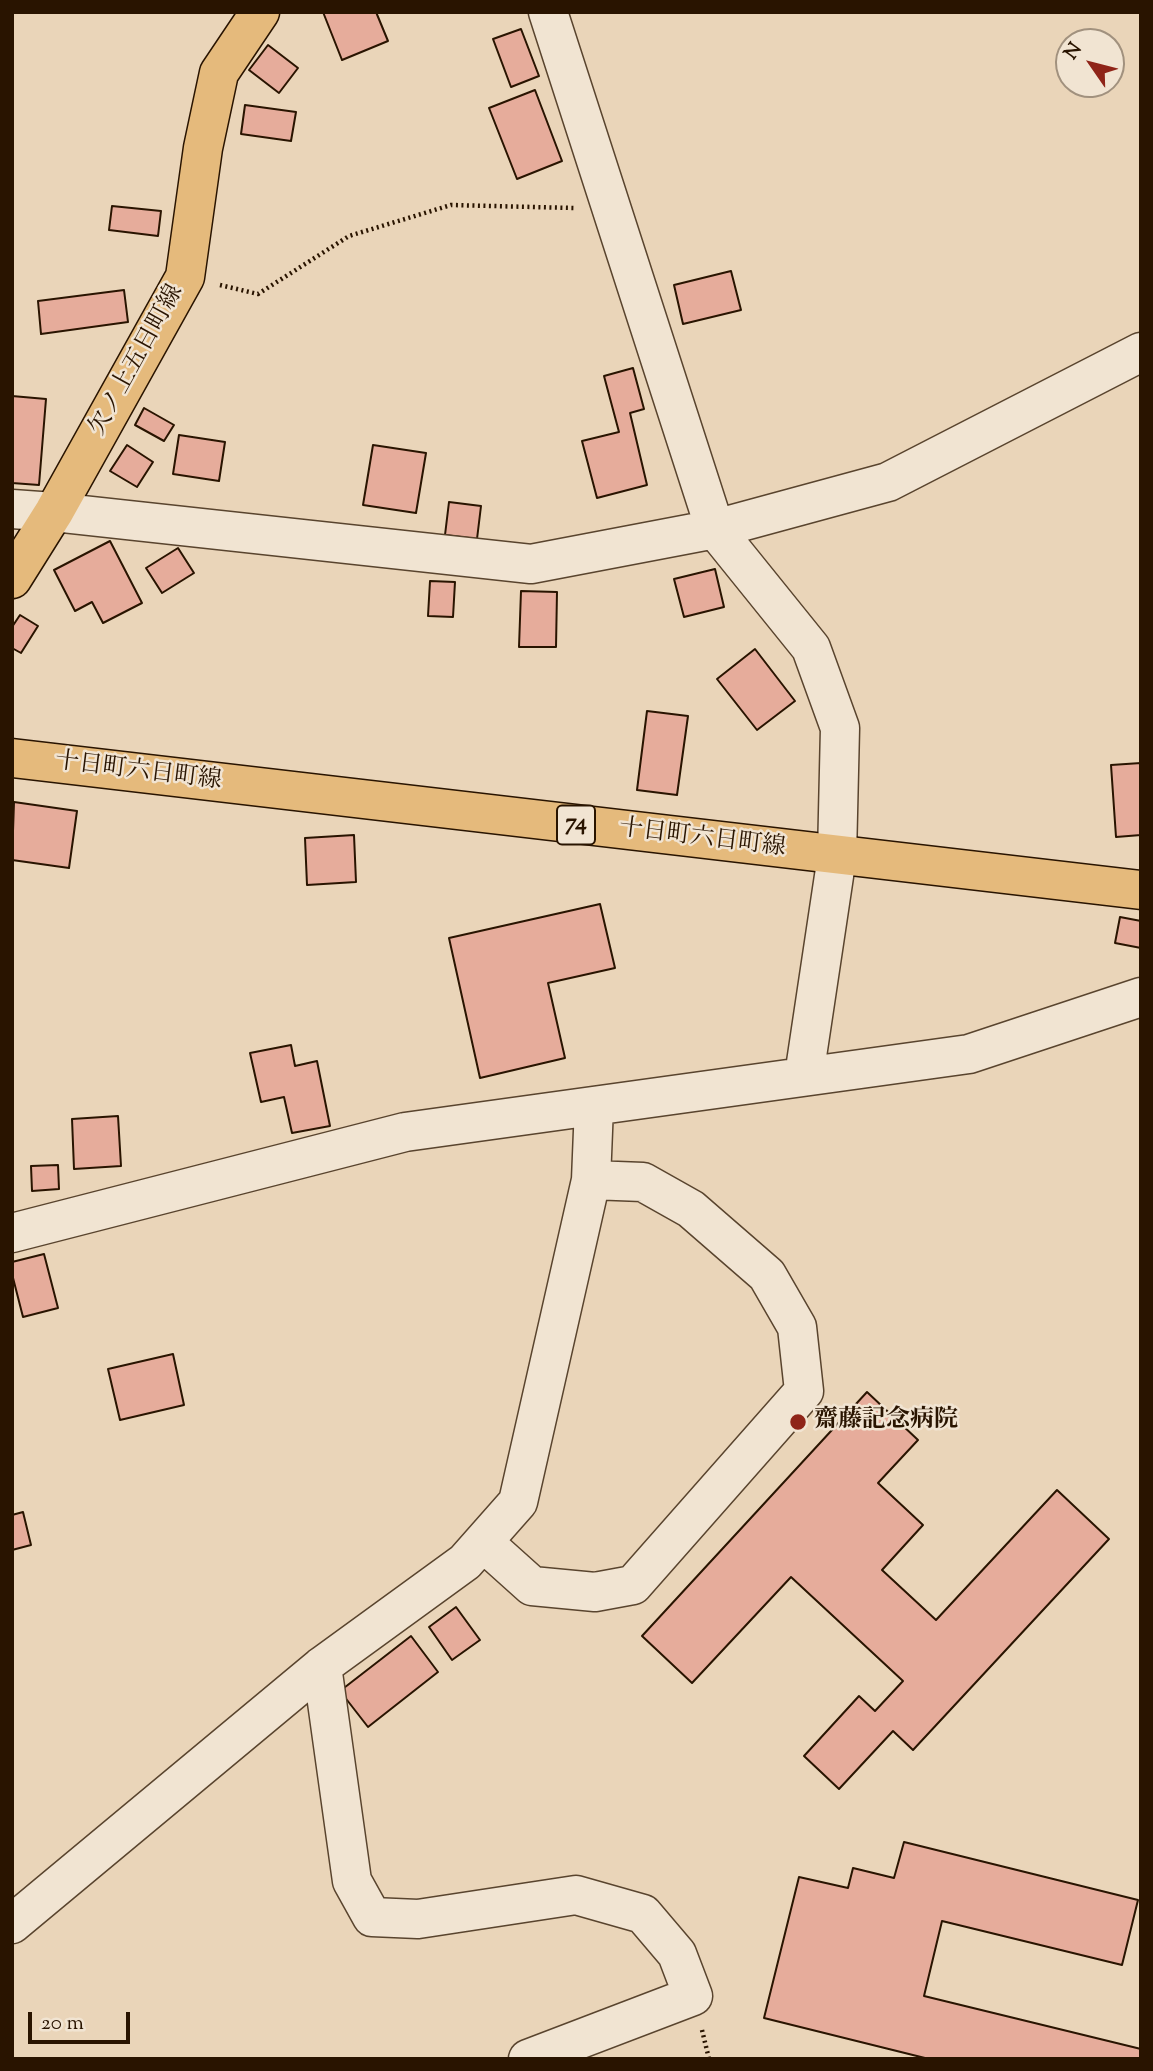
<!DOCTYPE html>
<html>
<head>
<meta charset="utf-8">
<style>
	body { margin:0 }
	#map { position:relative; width:1153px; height:2071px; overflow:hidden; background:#ead5b9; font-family:"Sorts Mill Goudy",serif }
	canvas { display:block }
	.frame { position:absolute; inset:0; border:14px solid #291400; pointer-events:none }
	.north { position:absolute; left:1055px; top:28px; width:70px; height:70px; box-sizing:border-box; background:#f1e4d2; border:2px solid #a1917e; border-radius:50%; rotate:305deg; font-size:19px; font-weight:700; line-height:28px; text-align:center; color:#291400 }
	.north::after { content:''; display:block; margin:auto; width:24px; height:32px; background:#8f2418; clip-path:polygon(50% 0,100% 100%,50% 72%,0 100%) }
	.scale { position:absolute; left:28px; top:2012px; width:102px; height:32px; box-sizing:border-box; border:4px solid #291400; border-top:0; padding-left:9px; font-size:21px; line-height:24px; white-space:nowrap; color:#291400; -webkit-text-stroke:5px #f1e4d2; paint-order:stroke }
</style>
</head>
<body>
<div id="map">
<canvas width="1153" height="2071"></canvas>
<div class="frame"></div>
<div class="north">N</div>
<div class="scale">20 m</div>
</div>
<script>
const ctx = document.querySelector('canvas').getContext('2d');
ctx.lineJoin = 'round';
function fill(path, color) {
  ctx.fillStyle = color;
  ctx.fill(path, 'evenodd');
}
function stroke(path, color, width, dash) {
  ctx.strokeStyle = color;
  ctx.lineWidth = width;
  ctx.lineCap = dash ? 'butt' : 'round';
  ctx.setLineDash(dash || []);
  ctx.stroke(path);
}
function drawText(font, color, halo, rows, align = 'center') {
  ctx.font = font + ' "Sorts Mill Goudy","Noto Serif JP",serif';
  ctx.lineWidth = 5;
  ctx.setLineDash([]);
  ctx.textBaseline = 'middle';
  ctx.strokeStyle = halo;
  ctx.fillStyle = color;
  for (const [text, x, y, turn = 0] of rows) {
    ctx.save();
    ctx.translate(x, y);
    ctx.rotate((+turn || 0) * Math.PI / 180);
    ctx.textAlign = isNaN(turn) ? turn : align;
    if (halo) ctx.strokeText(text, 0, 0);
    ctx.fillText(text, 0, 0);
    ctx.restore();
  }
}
const building = new Path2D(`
	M 323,12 L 376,12 L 388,41 L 342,60 Z
	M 521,29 L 539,76 L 511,87 L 493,39 Z
	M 268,45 L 298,68 L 279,93 L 249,70 Z
	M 535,90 L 562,161 L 517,179 L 489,108 Z
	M 245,105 L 296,112 L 291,141 L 241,134 Z
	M 112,206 L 161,211 L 158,236 L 109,230 Z
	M 731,271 L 741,310 L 683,324 L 674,285 Z
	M 124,290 L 128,322 L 41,334 L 38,301 Z
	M 633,368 L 644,409 L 630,413 L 647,485 L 597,498 L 582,441 L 619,432 L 604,376 Z
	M 12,396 L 46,399 L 39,485 L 12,483 Z
	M 144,408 L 174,425 L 164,441 L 135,425 Z
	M 179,435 L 225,442 L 219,481 L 173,474 Z
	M 127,445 L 153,462 L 137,487 L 110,471 Z
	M 373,445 L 426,453 L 416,513 L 363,505 Z
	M 449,502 L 481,506 L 477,539 L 445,535 Z
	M 110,541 L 142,603 L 103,623 L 92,602 L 75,611 L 54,570 Z
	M 178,548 L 194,573 L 162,593 L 146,568 Z
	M 715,569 L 724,607 L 684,617 L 674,579 Z
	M 430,581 L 455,582 L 453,617 L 428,616 Z
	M 521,591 L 557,592 L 556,647 L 519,647 Z
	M 20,615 L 38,626 L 21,653 L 12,648 L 12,627 Z
	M 755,649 L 795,701 L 757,730 L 717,679 Z
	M 647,711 L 688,716 L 677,795 L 637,790 Z
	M 1141,763 L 1141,835 L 1116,837 L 1111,765 Z
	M 14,802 L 77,811 L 69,868 L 12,860 Z
	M 354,835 L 356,882 L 307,885 L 305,838 Z
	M 600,904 L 615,968 L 548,983 L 565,1058 L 480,1078 L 449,938 Z
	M 1120,917 L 1141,921 L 1141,948 L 1115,943 Z
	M 291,1045 L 295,1066 L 317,1061 L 330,1126 L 292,1133 L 284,1097 L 261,1102 L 250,1053 Z
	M 118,1116 L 121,1166 L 74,1169 L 72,1119 Z
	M 58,1165 L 59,1189 L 32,1191 L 31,1166 Z
	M 44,1254 L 58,1308 L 23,1317 L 12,1274 L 12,1262 Z
	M 173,1354 L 184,1405 L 120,1420 L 108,1369 Z
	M 867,1392 L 918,1440 L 878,1483 L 923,1525 L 882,1570 L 936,1620 L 1057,1490 L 1109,1539 L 913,1750 L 893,1731 L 839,1789 L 804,1756 L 859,1696 L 875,1711 L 903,1681 L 791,1577 L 692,1683 L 642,1636 Z
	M 23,1512 L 31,1545 L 12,1550 L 12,1515 Z
	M 456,1607 L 480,1640 L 452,1660 L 429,1627 Z
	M 411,1636 L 438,1672 L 368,1727 L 340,1691 Z
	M 904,1842 L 1138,1900 L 1122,1965 L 942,1921 L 924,1996 L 1141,2049 L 1141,2059 L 929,2059 L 764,2018 L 799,1877 L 848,1888 L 853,1868 L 894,1878 Z`);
const path = new Path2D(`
	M 220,285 L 258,294 L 349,236 L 451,205 L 574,208
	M 702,2030 L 709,2059`);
const minor = new Path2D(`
	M 548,12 L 715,529 L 811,648 L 840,728 L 837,856 L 804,1076
	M 12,509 L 54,512 L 531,564 L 715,529 L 888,482 L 1141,352
	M 12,1233 L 405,1132 L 969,1054 L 1141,997
	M 483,1542 L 532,1586 L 595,1592 L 633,1585 L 804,1391 L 797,1327 L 767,1275 L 691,1209 L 643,1182 L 591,1180
	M 322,1666 L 352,1881 L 372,1917 L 418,1919 L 576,1895 L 643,1914 L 677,1954 L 693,1996 L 528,2059
	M 12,1924 L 322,1666 L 465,1562 L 518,1502 L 591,1180 L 594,1106`);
const major = new Path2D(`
	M 12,579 L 54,512 L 185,277 L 203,148 L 219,73 L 260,12
	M 12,758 L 1141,890`);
const markers = [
	[798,1422,9,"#8f2418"]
];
const shields = [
	[576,825,38]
];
const shieldNames = [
	["74",576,825]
];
const streetNames = [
	["欠ノ上五日町線",138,361,-61],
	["十日町六日町線",138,773,7],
	["十日町六日町線",702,840,7]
];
const poiNames = [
	["齋藤記念病院",814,1422]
];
fill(building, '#e6ac9b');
stroke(building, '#291400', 2);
stroke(minor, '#59442e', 41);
stroke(major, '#291400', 41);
stroke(path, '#291400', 4.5, [2, 3.5]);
stroke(minor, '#f1e4d2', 38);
stroke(major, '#e5ba7c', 38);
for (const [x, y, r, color] of markers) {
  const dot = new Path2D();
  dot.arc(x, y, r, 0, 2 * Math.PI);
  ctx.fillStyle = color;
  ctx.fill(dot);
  stroke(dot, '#f1e4d2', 2.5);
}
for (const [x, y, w] of shields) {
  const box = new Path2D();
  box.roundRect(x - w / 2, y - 19.5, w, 39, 5);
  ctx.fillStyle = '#f1e4d2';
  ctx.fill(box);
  stroke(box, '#291400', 2);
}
drawText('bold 23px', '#291400', null, shieldNames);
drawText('24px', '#291400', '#f1e4d2', streetNames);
drawText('bold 24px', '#291400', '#f1e4d2', poiNames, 'left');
</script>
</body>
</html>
